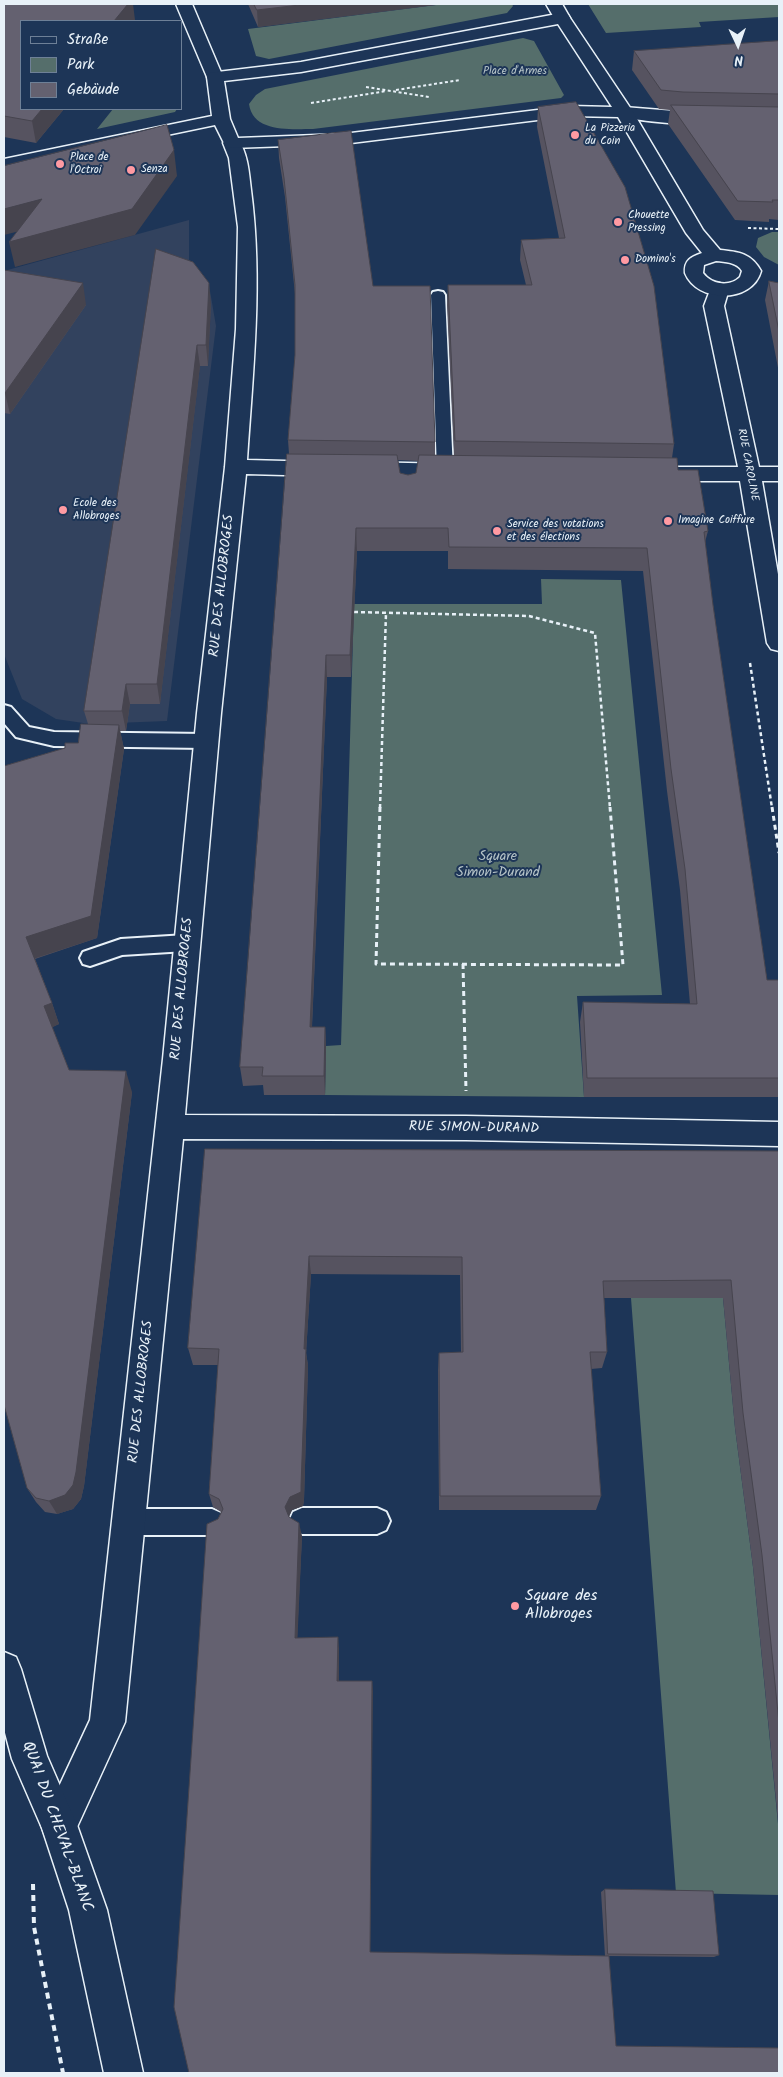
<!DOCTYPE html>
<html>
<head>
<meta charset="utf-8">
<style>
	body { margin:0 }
	#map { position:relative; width:783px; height:2077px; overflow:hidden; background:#1d3557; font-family:Kalam,sans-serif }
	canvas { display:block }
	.frame { position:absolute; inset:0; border:5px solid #e8f1f8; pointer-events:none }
	.legend { position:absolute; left:20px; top:20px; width:162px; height:90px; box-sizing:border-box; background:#1d3557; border:1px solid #6e8097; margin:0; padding:6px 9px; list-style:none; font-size:15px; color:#e8f1f8 }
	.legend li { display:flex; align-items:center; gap:10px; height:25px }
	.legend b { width:25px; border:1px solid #6e8097 }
	.north { position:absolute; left:713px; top:20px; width:50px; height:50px; -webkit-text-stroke:4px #1d3557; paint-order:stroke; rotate:177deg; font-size:14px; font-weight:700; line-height:20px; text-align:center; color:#e8f1f8 }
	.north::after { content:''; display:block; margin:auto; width:18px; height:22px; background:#e8f1f8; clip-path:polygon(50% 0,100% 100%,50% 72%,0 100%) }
</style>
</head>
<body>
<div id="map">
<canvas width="783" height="2077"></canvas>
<div class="frame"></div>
<ul class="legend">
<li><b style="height:6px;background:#1d3557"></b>Straße</li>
<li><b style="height:14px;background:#556e6b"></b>Park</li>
<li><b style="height:14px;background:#646170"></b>Gebäude</li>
</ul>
<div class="north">N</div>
</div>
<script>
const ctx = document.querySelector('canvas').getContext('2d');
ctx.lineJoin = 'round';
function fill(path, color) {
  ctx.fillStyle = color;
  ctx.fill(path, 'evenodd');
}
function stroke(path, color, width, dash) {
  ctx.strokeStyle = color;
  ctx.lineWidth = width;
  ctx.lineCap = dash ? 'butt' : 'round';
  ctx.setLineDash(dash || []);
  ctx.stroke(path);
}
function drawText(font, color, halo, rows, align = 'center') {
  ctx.font = font + ' Kalam,sans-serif';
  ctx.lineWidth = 4;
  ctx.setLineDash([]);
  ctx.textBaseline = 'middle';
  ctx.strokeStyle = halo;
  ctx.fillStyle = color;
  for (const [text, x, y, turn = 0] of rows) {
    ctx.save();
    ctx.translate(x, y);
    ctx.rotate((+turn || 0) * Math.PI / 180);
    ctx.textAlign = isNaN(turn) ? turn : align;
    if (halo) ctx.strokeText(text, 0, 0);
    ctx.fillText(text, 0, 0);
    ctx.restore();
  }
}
const built = new Path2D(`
	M 189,220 L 189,279 L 209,285 L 216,326 L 167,721 L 90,724 L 56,719 L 22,699 L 4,654 L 4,271 ZM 196,283 L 211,304 L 208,366 L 200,366 L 160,704 Z`);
const green = new Path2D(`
	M 444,4 L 512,4 L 513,6 L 507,13 L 269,59 L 256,56 L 248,29 Z
	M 588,4 L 779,4 L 779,17 L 699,22 L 701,27 L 606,33 Z
	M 523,38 L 534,41 L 564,95 L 561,98 L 313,129 C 291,129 253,133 249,104 L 256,95 L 265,89 Z
	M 113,109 L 177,109 L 175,112 L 97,129 Z
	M 772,232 L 779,232 L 779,265 L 764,257 L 756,247 L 758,238 Z
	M 541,579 L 621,580 L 662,995 L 577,996 L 584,1097 L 325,1095 L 326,1046 L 341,1045 L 354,604 L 542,604 Z
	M 631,1298 L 723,1298 L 735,1428 L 753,1567 L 779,1834 L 779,1895 L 676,1893 Z`);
const pathFar3 = new Path2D(`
	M 366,87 L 429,97
	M 396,90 L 460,80
	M 311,103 L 387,91
	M 748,228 L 779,229`);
const pathFar2 = new Path2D(`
	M 354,612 L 529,616 L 595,633 L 610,808
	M 750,663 L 772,808
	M 380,808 L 386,613`);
const pathFar1 = new Path2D(`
	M 380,807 L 376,964 L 623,965 L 610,807
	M 772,807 L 779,853
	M 463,964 L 466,1091`);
const path = new Path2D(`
	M 33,1884 L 34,1927 L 63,2073`);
const service = new Path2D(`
	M 438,291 L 443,292 L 445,295 L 453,471 L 451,475 L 445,476 L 439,475 L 437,471 L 431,295 L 433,292 Z
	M 4,705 L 11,707 L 29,727 L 54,732 L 206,734 L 213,736 L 215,741 L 213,746 L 206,748 L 54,746 L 16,737 L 4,723 Z
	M 186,935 L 193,937 L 196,943 L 193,949 L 186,951 L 122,955 L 90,966 L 83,964 L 80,958 L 83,952 L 121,939 Z
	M 302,1508 L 377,1508 L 386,1512 L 390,1521 L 386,1530 L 377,1534 L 302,1534 L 293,1530 L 289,1521 L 293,1512 Z
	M 128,1509 L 212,1509 L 221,1513 L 225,1522 L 221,1531 L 212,1535 L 128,1535 L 119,1531 L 115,1522 L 119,1513 Z`);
const minor = new Path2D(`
	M 176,4 L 192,4 L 223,77 L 221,81 L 209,81 L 207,77 Z
	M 546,4 L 562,4 L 570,18 L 568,21 L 556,21 Z
	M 624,107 L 712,114 L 715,118 L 712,122 C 690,127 640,121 618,116 L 615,112 L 618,108 Z
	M 232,138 L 238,139 C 248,154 249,173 251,190 C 263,280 253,371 247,460 L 323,462 L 330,464 L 334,469 L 330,474 L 323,476 L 246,474 L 221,713 L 185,1115 L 466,1116 L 779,1122 L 779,1146 L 466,1140 L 183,1139 L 125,1722 L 72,1838 L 59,1843 L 46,1838 L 41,1825 L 90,1720 L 163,1059 L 197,713 L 225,467 L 236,329 L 238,227 L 229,158 L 223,143 L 226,139 Z
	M 719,283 L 726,285 L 729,289 L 724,306 L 759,467 L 779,467 L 779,481 L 762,481 L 779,580 L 779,651 L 771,649 L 767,643 L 740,481 L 661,481 L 654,479 L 650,474 L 654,469 L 661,467 L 738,467 L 704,306 L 712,285 Z
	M 363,462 L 453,464 L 460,466 L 464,471 L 460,476 L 453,478 L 363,476 L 356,474 L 352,469 L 356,464 Z`);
const tertiary = new Path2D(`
	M 562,13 L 568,15 L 633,112 L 703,230 L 720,250 C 739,252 751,253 761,271 C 752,304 697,303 685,273 C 684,260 691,257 702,253 L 686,233 L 618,117 L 570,116 L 343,144 L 232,148 L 226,147 L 215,125 L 4,169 L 4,159 L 212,116 L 207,77 L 209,73 L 301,62 ZM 558,24 L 612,107 L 570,106 L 343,134 L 238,138 L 230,119 L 224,81 L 301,72 ZM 716,261 C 725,262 737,262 742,271 L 740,277 C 730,287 712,285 703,273 L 704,265 Z
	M 4,1652 L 16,1657 L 21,1669 L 47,1756 L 77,1825 L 107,1910 L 143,2073 L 104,2073 L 69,1910 L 42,1828 L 12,1759 L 4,1729 Z`);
const wall = new Path2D(`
	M 4,4 L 135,20 L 134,21 L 21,21 L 21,109 L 64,109 L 36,143 L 4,137 Z
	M 248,4 L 443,4 L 258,27 Z
	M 779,41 L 779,220 L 769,219 L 769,222 L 735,220 L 668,124 L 670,110 L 659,109 L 632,70 L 634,51 Z
	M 538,107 L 674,444 L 672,458 L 678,470 L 708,531 L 705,542 L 713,605 L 767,980 L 779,980 L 779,1097 L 584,1097 L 580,1022 L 583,1002 L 690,1004 L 680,890 L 667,791 L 643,571 L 448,569 L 448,551 L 357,551 L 351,677 L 327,677 L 312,1027 L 325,1027 L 326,1046 L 325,1095 L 264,1095 L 263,1085 L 243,1086 L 240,1067 L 289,454 L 288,440 L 295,355 L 295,294 L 285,197 L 279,158 L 278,140 L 373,286 L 435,442 L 435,455 L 454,456 L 447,305 L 448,285 L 526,285 L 520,260 L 521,240 L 559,238 L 537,127 ZM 398,460 L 418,461 L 416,473 L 408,475 L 400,473 Z
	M 156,249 L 211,304 L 208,366 L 200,366 L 160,704 L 130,704 L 126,731 L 120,731 L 124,749 L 97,938 L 35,959 L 52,1003 L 59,1024 L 52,1027 L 69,1070 L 132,1092 L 84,1486 L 81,1499 L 73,1509 L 57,1514 L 45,1512 L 36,1502 L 27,1488 L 4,766 L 65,748 L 78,743 L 88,724 L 84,711 Z
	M 4,270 L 86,305 L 10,414 L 4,413 Z
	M 769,281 L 779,283 L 779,373 L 765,300 Z
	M 205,1149 L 779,1151 L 779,1831 L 753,1567 L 735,1428 L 723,1298 L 604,1298 L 607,1352 L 602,1368 L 591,1369 L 601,1496 L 596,1510 L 439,1510 L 438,1370 L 439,1353 L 461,1352 L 460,1275 L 311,1274 L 306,1353 L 308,1365 L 304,1500 L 303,1506 L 292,1510 L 289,1517 L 302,1536 L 297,1638 L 339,1648 L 339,1681 L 373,1691 L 189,2073 L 218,1519 L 221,1512 L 213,1507 L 209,1494 L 218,1365 L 193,1365 L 188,1348 Z
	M 605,1889 L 719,1955 L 714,1957 L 605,1956 L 601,1892 Z`);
const shadedWall = new Path2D(`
	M 128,4 L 133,4 L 135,20 L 134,21 L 114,21 Z
	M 308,4 L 443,4 L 258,27 L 257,10 Z
	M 42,109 L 64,109 L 36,143 L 32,121 Z
	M 174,150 L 177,176 L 135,235 L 15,267 L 9,242 Z
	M 42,199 L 47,224 L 4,235 L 4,209 Z
	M 83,283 L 86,305 L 10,414 L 5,393 Z
	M 209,283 L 211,304 L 208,366 L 206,345 Z
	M 197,345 L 200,366 L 160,704 L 157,684 Z
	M 356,528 L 357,551 L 351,677 L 350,655 Z
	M 326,655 L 327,677 L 311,1046 L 310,1027 Z
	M 126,684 L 130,704 L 126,731 L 122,711 Z
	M 119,725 L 124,749 L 97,938 L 33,959 L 26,937 Z
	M 52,1003 L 59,1024 L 51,1028 L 44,1006 Z
	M 325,1027 L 326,1046 L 325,1095 L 324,1076 Z
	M 126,1071 L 132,1092 L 84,1486 L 81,1499 L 73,1509 L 57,1514 L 49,1501 Z
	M 309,1256 L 311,1274 L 306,1353 L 308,1365 L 304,1500 L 303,1506 L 292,1510 L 287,1520 L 285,1507 L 304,1349 Z
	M 299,1523 L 302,1536 L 297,1649 L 295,1638 Z
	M 338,1637 L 339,1648 L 339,1691 L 337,1681 Z
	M 372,1681 L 373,1691 L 370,1955 L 370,1952 Z`);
const building = new Path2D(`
	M 4,4 L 128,4 L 114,21 L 21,21 L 21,109 L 42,109 L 32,121 L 4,116 Z
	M 254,4 L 308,4 L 257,10 Z
	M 779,41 L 779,94 L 683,92 L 661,90 L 634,51 Z
	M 576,102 L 625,187 L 654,286 L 674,444 L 455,441 L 448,285 L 532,285 L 521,240 L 565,238 L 538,107 Z
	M 671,105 L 779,107 L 779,200 L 772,200 L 773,202 L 738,201 Z
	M 167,125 L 174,150 L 132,209 L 9,242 L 42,199 L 4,209 L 4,166 Z
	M 351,131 L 373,286 L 430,286 L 435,442 L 288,440 L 295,355 L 295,285 L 284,178 L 278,140 Z
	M 156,249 L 193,262 L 209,283 L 206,345 L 197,345 L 157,684 L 126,684 L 122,711 L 84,711 Z
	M 4,270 L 83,283 L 5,393 L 4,393 Z
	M 769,281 L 779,283 L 779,331 Z
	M 287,454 L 397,455 L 400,473 L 408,475 L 416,473 L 419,455 L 677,458 L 678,470 L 698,470 L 708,531 L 704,532 L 713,605 L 767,980 L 779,980 L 779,1078 L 587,1078 L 583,1002 L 697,1004 L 685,869 L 671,769 L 647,548 L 449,547 L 448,528 L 356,528 L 350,655 L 326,655 L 310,1027 L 325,1027 L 324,1076 L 262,1076 L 263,1067 L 240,1067 Z
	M 81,724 L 119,725 L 91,916 L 26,937 L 52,1003 L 44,1006 L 69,1070 L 126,1071 L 76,1472 L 73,1485 L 65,1495 L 49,1501 L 36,1498 L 27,1488 L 4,1405 L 4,766 L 65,748 L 65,743 L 78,743 Z
	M 205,1149 L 779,1151 L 779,1723 L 762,1555 L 743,1413 L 731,1280 L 603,1281 L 607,1352 L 590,1352 L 601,1496 L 440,1496 L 439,1353 L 463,1352 L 462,1257 L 309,1256 L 304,1349 L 306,1349 L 301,1486 L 301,1492 L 290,1497 L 285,1507 L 289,1517 L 299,1523 L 295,1638 L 338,1637 L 337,1681 L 372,1681 L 370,1952 L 609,1956 L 616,2046 L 779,2048 L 779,2073 L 189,2073 L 174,2007 L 207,1524 L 218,1519 L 223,1509 L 219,1499 L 209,1494 L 219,1349 L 188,1348 Z
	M 605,1889 L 713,1891 L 719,1955 L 608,1954 Z`);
const markers = [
	[575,135,5,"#ff9aa2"],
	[60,164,5,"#ff9aa2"],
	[131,170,5,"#ff9aa2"],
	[618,222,5,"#ff9aa2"],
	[625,260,5,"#ff9aa2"],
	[63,510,5,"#ff9aa2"],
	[668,521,5,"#ff9aa2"],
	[497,531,5,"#ff9aa2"],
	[515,1606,5,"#ff9aa2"]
];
const farParknames = [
	["Place d'Armes",515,72]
];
const farPoinames = [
	["La Pizzeria",585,129],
	["du Coin",585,142],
	["Place de",70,158],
	["l'Octroi",70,171],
	["Senza",141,170],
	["Chouette",628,216],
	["Pressing",628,229],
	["Domino's",635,260],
	["Ecole des",73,504],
	["Allobroges",73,517],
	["Imagine Coiffure",678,521],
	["Service des votations",507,525],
	["et des élections",507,538]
];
const farStreetnames = [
	["RUE CAROLINE",747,465,79]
];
const streetNames = [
	["RUE DES ALLOBROGES",223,586,-84],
	["RUE DES ALLOBROGES",183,989,-85],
	["RUE SIMON-DURAND",474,1129,1],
	["RUE DES ALLOBROGES",142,1392,-84]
];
const parkNames = [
	["Square",498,858],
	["Simon-Durand",498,874]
];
const nearPoinames = [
	["Square des",525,1597],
	["Allobroges",525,1615]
];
const nearStreetnames = [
	["QUAI DU CHEVAL-BLANC",56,1827,70]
];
fill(built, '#32425e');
fill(green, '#556e6b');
stroke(service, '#e8f1f8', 4);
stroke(minor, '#e8f1f8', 3);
stroke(tertiary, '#e8f1f8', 3);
stroke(pathFar3, '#e8f1f8', 2, [3, 2.5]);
stroke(pathFar2, '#e8f1f8', 2.5, [4, 3]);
stroke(pathFar1, '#e8f1f8', 3, [5, 4]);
stroke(path, '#e8f1f8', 4, [6, 5]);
fill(service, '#1d3557');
fill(minor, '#1d3557');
fill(tertiary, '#1d3557');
fill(wall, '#565360');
fill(shadedWall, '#46444e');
fill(building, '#646170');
stroke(building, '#46444e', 1);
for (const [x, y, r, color] of markers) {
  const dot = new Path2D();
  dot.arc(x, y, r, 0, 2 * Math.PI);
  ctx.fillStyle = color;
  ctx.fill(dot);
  stroke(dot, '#1d3557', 2);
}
drawText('11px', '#b5c3c7', '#1d3557', farParknames);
drawText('11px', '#e8f1f8', '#1d3557', farPoinames, 'left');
drawText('11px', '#e8f1f8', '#1d3557', farStreetnames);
drawText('14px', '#e8f1f8', '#1d3557', streetNames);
drawText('14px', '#b5c3c7', '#1d3557', parkNames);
drawText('16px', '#e8f1f8', '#1d3557', nearPoinames, 'left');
drawText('16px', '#e8f1f8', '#1d3557', nearStreetnames);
</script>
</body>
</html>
